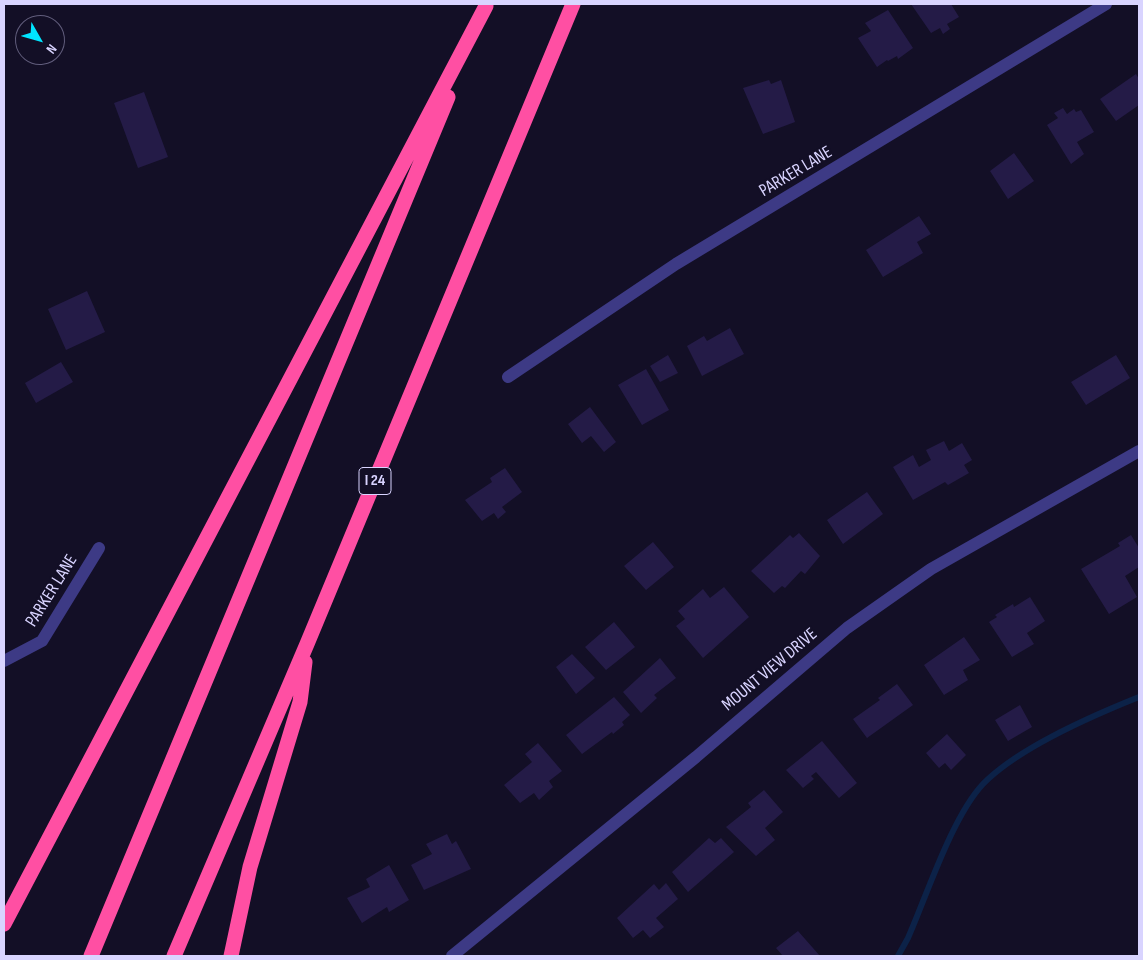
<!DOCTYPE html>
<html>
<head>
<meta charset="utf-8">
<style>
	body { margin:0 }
	#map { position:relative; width:1143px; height:960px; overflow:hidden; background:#130f26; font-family:"Sofia Sans Condensed",sans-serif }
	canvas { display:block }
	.frame { position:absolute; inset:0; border:5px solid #d9d4ff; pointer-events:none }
	.north { position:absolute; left:15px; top:15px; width:50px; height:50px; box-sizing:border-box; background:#130f26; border:1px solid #625e7d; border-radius:50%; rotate:128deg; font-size:14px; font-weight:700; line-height:20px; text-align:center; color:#d9d4ff }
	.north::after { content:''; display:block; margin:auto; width:18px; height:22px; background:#00e5ff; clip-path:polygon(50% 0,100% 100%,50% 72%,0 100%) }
</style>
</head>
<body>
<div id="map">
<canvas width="1143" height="960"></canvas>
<div class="frame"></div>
<div class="north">N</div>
</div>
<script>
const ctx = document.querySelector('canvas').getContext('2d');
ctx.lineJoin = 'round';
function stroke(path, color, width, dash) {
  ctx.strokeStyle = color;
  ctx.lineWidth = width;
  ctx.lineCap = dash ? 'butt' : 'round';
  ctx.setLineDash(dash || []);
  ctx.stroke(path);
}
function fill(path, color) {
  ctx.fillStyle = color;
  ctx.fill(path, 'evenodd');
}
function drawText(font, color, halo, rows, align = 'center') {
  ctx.font = font + ' "Sofia Sans Condensed",sans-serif';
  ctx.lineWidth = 4;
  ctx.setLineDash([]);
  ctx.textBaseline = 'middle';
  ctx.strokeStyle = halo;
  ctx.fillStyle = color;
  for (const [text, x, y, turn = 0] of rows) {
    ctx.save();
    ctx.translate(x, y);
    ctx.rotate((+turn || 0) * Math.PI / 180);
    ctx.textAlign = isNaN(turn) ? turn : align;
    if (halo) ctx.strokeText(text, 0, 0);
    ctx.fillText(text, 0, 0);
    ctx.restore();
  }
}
const stream = new Path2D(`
	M 898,956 L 908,938 C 927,895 952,817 983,784 C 1017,749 1094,715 1139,697`);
const building = new Path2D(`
	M 911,4 L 951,4 L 959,17 L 947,24 L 950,29 L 943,34 L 940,28 L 931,33 Z
	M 888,10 L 913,48 L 898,59 L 897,56 L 888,61 L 887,60 L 877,67 L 858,38 L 871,31 L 865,23 Z
	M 1136,74 L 1139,79 L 1139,105 L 1116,121 L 1100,99 Z
	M 769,80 L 771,84 L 781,80 L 795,122 L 763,134 L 743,88 Z
	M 144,92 L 168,157 L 138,168 L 114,103 Z
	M 1063,108 L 1067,114 L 1074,109 L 1076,112 L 1081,110 L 1094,132 L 1077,142 L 1084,154 L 1071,164 L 1047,125 L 1058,118 L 1054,113 Z
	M 1014,153 L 1034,181 L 1008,199 L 990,171 Z
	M 919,216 L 931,234 L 917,242 L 923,253 L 883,277 L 866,250 Z
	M 87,291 L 105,332 L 66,350 L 48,309 Z
	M 730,328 L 744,354 L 702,376 L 687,346 L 704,336 L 707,341 Z
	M 668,355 L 678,373 L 660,382 L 650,366 Z
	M 1116,355 L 1130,378 L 1086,405 L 1071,382 Z
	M 61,362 L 73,382 L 36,403 L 25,383 Z
	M 646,369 L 669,410 L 642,425 L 618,385 Z
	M 590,407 L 616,442 L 604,452 L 591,436 L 582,443 L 568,424 Z
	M 944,441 L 949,451 L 962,443 L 972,460 L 964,465 L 969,473 L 948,485 L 945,482 L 913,500 L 893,467 L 913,455 L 919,467 L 931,460 L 926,450 Z
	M 505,468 L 522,492 L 502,507 L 506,512 L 498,519 L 494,513 L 482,521 L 465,500 L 492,482 L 490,478 Z
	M 867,492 L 883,514 L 843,544 L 827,520 Z
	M 799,533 L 820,556 L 805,574 L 801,571 L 785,588 L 782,586 L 774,593 L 751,571 L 790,535 L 793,538 Z
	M 1131,535 L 1139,548 L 1139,567 L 1125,576 L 1137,597 L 1109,614 L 1081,569 L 1120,546 L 1118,543 Z
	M 653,542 L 674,567 L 646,590 L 624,566 Z
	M 724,587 L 749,617 L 703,658 L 676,626 L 685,619 L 678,611 L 703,589 L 710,598 Z
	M 1030,597 L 1045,621 L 1027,633 L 1034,644 L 1012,657 L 989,622 L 997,617 L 995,615 L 1013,604 L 1014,607 Z
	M 614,622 L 635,647 L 606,670 L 585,647 Z
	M 964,637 L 980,660 L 963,670 L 968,680 L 944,695 L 924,665 Z
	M 572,654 L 595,678 L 576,694 L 556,667 Z
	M 660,658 L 676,678 L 654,695 L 657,698 L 641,713 L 623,692 Z
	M 897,684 L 913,705 L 867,738 L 853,719 L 880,700 L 878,698 Z
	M 614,697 L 630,715 L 622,722 L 624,725 L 613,734 L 612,732 L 582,754 L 566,735 Z
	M 1020,705 L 1032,727 L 1008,741 L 995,720 Z
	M 947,734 L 966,755 L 951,770 L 945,763 L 939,768 L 926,753 Z
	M 822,741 L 857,783 L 839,798 L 816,772 L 811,776 L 814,779 L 803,788 L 786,770 Z
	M 538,743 L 562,771 L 549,781 L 553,787 L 539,800 L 534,793 L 520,803 L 504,785 L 532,762 L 525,754 Z
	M 764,790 L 783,812 L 765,828 L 775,840 L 756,856 L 726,827 L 751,807 L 748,803 Z
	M 447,834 L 452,844 L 456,841 L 471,869 L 424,890 L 411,865 L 432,854 L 426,844 Z
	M 709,838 L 715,843 L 721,838 L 734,852 L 688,892 L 672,872 Z
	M 389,865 L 409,900 L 389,912 L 387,907 L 362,923 L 347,898 L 370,887 L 366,879 Z
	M 666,883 L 678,899 L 656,918 L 664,927 L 650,938 L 643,930 L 633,938 L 617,918 L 654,884 L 659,890 Z
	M 798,931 L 820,956 L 783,956 L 776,948 Z`);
const minor = new Path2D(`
	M 508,377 L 676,264 L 1106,4
	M 4,661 L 42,641 L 99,548
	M 452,956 L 696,757 L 847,628 L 931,569 L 1139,451`);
const motorway = new Path2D(`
	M 4,924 L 486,6
	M 91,956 L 448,97
	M 174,956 L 307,644 L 573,4
	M 231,956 L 250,867 L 300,702 L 305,662`);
const shields = [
	[375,481,32]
];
const shieldNames = [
	["I 24",375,481]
];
const streetNames = [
	["PARKER LANE",796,172,-31],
	["PARKER LANE",52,591,-58],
	["MOUNT VIEW DRIVE",770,670,-40]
];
stroke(stream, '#0c2248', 6);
fill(building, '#241b47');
stroke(minor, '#3d3a85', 12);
stroke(motorway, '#ff4fa3', 15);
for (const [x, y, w] of shields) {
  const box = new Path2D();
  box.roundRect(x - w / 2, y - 13.5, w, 27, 4);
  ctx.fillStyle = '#130f26';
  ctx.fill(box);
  stroke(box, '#d9d4ff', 1);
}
drawText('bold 16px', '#d9d4ff', null, shieldNames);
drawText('18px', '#d9d4ff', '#130f26', streetNames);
</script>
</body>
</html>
